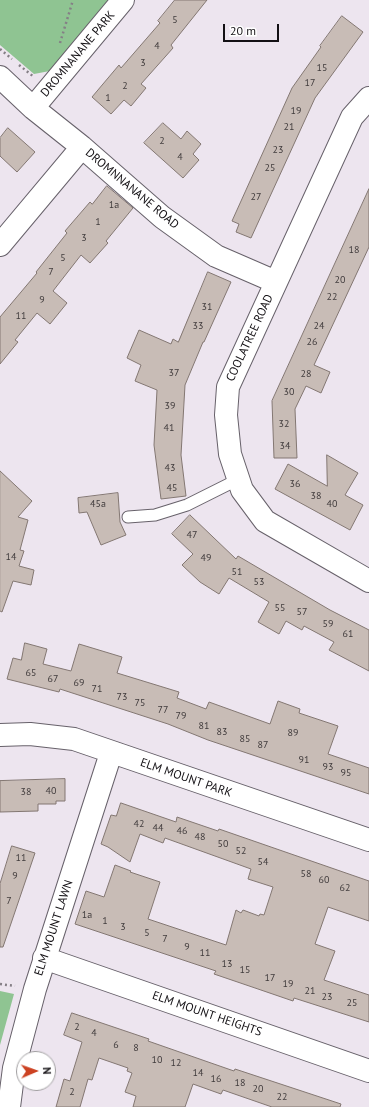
<!DOCTYPE html>
<html>
<head>
<meta charset="utf-8">
<style>
	body { margin:0 }
	#map { position:relative; width:369px; height:1107px; overflow:hidden; background:#ede5ef; font-family:"PT Sans",sans-serif }
	canvas { display:block }
	.north { position:absolute; left:16px; top:1051px; width:40px; height:40px; box-sizing:border-box; background:#fff; border:1px solid #a19fa1; border-radius:50%; rotate:88deg; font-size:11px; font-weight:700; line-height:16px; text-align:center; color:#131014 }
	.north::after { content:''; display:block; margin:auto; width:14px; height:18px; background:#cc4222; clip-path:polygon(50% 0,100% 100%,50% 72%,0 100%) }
	.scale { position:absolute; left:223px; top:24px; width:56px; height:18px; box-sizing:border-box; border:2px solid #131014; border-top:0; padding-left:5px; font-size:12px; line-height:14px; white-space:nowrap; color:#131014; -webkit-text-stroke:3px #fff; paint-order:stroke }
</style>
</head>
<body>
<div id="map">
<canvas width="369" height="1107"></canvas>
<div class="north">N</div>
<div class="scale">20 m</div>
</div>
<script>
const ctx = document.querySelector('canvas').getContext('2d');
ctx.lineJoin = 'round';
function fill(path, color) {
  ctx.fillStyle = color;
  ctx.fill(path, 'evenodd');
}
function stroke(path, color, width, dash) {
  ctx.strokeStyle = color;
  ctx.lineWidth = width;
  ctx.lineCap = dash ? 'butt' : 'round';
  ctx.setLineDash(dash || []);
  ctx.stroke(path);
}
function drawText(font, color, halo, rows, align = 'center') {
  ctx.font = font + ' "PT Sans",sans-serif';
  ctx.lineWidth = 3;
  ctx.setLineDash([]);
  ctx.textBaseline = 'middle';
  ctx.strokeStyle = halo;
  ctx.fillStyle = color;
  for (const [text, x, y, turn = 0] of rows) {
    ctx.save();
    ctx.translate(x, y);
    ctx.rotate((+turn || 0) * Math.PI / 180);
    ctx.textAlign = isNaN(turn) ? turn : align;
    if (halo) ctx.strokeText(text, 0, 0);
    ctx.fillText(text, 0, 0);
    ctx.restore();
  }
}
const green = new Path2D(`
	M 0,0 L 109,0 L 73,44 L 55,70 L 34,74 L 0,45 Z
	M 0,991 L 14,994 L 0,1045 Z`);
const building = new Path2D(`
	M 175,0 L 207,0 L 171,45 L 173,48 L 141,84 L 146,88 L 131,106 L 124,100 L 111,114 L 92,97 L 119,65 L 121,68 L 160,23 L 158,21 Z
	M 342,16 L 363,32 L 315,98 L 251,238 L 236,232 L 239,224 L 232,221 L 292,88 L 321,47 L 320,46 Z
	M 163,123 L 181,139 L 187,131 L 201,144 L 193,154 L 199,160 L 183,178 L 144,143 Z
	M 8,128 L 35,152 L 17,172 L 0,156 L 0,138 Z
	M 107,186 L 133,208 L 106,241 L 108,243 L 90,263 L 81,255 L 53,291 L 67,303 L 50,324 L 37,313 L 15,340 L 18,342 L 0,364 L 0,317 L 37,273 L 36,272 L 67,233 L 65,231 L 90,202 L 92,204 Z
	M 369,189 L 369,247 L 314,365 L 330,372 L 321,393 L 306,386 L 295,409 L 297,458 L 274,458 L 272,401 Z
	M 208,272 L 231,282 L 204,342 L 203,342 L 185,385 L 181,455 L 186,496 L 161,499 L 154,445 L 157,390 L 135,381 L 141,365 L 127,358 L 139,330 L 171,344 L 173,339 L 178,342 Z
	M 327,455 L 358,473 L 345,495 L 363,505 L 350,530 L 275,489 L 288,464 L 327,486 Z
	M 0,471 L 32,501 L 18,517 L 28,520 L 20,550 L 24,551 L 19,566 L 34,570 L 31,585 L 13,581 L 2,612 L 0,611 Z
	M 118,493 L 120,522 L 126,535 L 101,545 L 87,512 L 79,513 L 78,498 Z
	M 190,515 L 236,559 L 238,556 L 330,610 L 369,630 L 369,671 L 329,650 L 334,642 L 304,626 L 302,630 L 286,621 L 279,634 L 258,622 L 269,602 L 229,578 L 219,594 L 200,582 L 182,565 L 193,554 L 172,534 Z
	M 25,643 L 47,649 L 43,664 L 71,671 L 79,644 L 122,657 L 117,673 L 179,692 L 177,698 L 206,709 L 209,702 L 270,724 L 278,701 L 300,709 L 299,713 L 338,726 L 328,754 L 369,768 L 369,794 L 208,740 L 168,724 L 60,689 L 59,692 L 7,679 L 13,658 L 21,660 Z
	M 65,779 L 65,801 L 56,801 L 56,804 L 38,804 L 38,811 L 0,812 L 0,781 Z
	M 121,803 L 176,822 L 177,817 L 218,831 L 219,829 L 369,881 L 369,921 L 328,907 L 315,944 L 335,951 L 324,980 L 369,995 L 369,1022 L 294,998 L 293,1001 L 258,989 L 214,974 L 216,971 L 75,924 L 86,891 L 104,897 L 115,865 L 131,871 L 130,872 L 160,882 L 148,919 L 226,945 L 236,910 L 241,913 L 243,910 L 259,916 L 260,914 L 264,915 L 273,887 L 248,879 L 251,869 L 165,838 L 163,843 L 140,834 L 130,862 L 108,847 L 101,844 L 111,815 L 116,816 Z
	M 12,846 L 35,853 L 3,947 L 0,947 L 0,884 Z
	M 72,1013 L 149,1039 L 148,1041 L 211,1063 L 234,1071 L 235,1069 L 341,1104 L 340,1107 L 272,1107 L 223,1090 L 221,1094 L 193,1084 L 185,1107 L 133,1107 L 136,1096 L 125,1092 L 132,1073 L 127,1071 L 128,1068 L 99,1058 L 92,1080 L 88,1079 L 80,1107 L 56,1107 L 64,1079 L 70,1081 L 82,1042 L 64,1035 Z`);
const path = new Path2D(`
	M 60,43 L 73,0
	M 0,49 L 12,59
	M 19,65 L 34,77
	M 0,984 L 15,986`);
const service = new Path2D(`
	M 128,517 L 155,515 L 187,505 L 239,479`);
const minor = new Path2D(`
	M 0,77 L 33,108 L 82,147 L 162,217 L 216,256 L 276,282
	M 369,98 L 352,117 L 228,387 L 226,415 L 230,454 L 242,490 L 265,521 L 369,581
	M 33,108 L 123,0
	M 0,245 L 82,147
	M 0,735 L 30,734 L 74,739 L 369,840
	M 44,958 L 369,1071
	M 9,1107 L 14,1068 L 35,989 L 111,753`);
const numberNames = [
	["5",175,20],
	["4",157,46],
	["3",143,63],
	["15",322,68],
	["17",310,83],
	["2",125,86],
	["1",108,98],
	["19",296,111],
	["21",289,127],
	["2",162,141],
	["23",278,150],
	["4",180,157],
	["25",270,168],
	["27",256,197],
	["1a",114,205],
	["1",98,222],
	["3",84,238],
	["18",354,250],
	["5",63,258],
	["7",51,272],
	["20",340,280],
	["22",332,297],
	["9",42,300],
	["31",207,307],
	["11",21,316],
	["33",198,326],
	["24",319,326],
	["26",312,342],
	["37",174,373],
	["28",306,374],
	["30",289,392],
	["39",170,406],
	["32",284,424],
	["41",169,428],
	["34",285,446],
	["43",170,468],
	["36",295,484],
	["45",172,488],
	["38",316,496],
	["45a",98,504],
	["40",332,504],
	["47",192,535],
	["14",11,557],
	["49",206,558],
	["51",237,572],
	["53",259,582],
	["55",280,608],
	["57",302,612],
	["59",328,624],
	["61",348,634],
	["65",31,673],
	["67",53,679],
	["69",79,683],
	["71",97,689],
	["73",122,697],
	["75",140,703],
	["77",163,710],
	["79",181,716],
	["81",204,726],
	["83",222,732],
	["89",293,733],
	["85",245,739],
	["87",263,745],
	["91",304,760],
	["93",328,767],
	["95",346,773],
	["40",51,791],
	["38",26,792],
	["42",139,824],
	["44",158,828],
	["46",182,831],
	["48",200,837],
	["50",223,844],
	["52",241,851],
	["11",21,858],
	["54",263,862],
	["58",306,874],
	["9",15,876],
	["60",324,880],
	["62",345,888],
	["7",9,901],
	["1a",87,915],
	["1",105,921],
	["3",123,927],
	["5",147,933],
	["7",165,939],
	["9",187,947],
	["11",205,953],
	["13",227,964],
	["15",245,970],
	["17",270,978],
	["19",288,984],
	["21",310,991],
	["23",327,997],
	["25",352,1003],
	["2",77,1027],
	["4",94,1033],
	["6",116,1045],
	["8",136,1048],
	["10",157,1060],
	["12",176,1063],
	["14",198,1073],
	["16",216,1079],
	["18",240,1083],
	["20",258,1089],
	["2",72,1092],
	["22",282,1097]
];
const streetNames = [
	["DROMNANANE PARK",78,54,-50],
	["DROMNNANANE ROAD",132,189,40],
	["COOLATREE ROAD",250,338,-65],
	["ELM MOUNT PARK",186,778,19],
	["ELM MOUNT LAWN",54,928,-72],
	["ELM MOUNT HEIGHTS",207,1014,19]
];
fill(green, '#8fc492');
fill(building, '#c8bcb6');
stroke(building, '#837772', 1);
stroke(service, '#67616a', 13);
stroke(minor, '#67616a', 24);
stroke(path, '#857f86', 2.5, [2, 3]);
stroke(service, '#fff', 11);
stroke(minor, '#fff', 22);
drawText('10px', '#403b3c', null, numberNames);
drawText('12px', '#131014', '#fff', streetNames);
</script>
</body>
</html>
